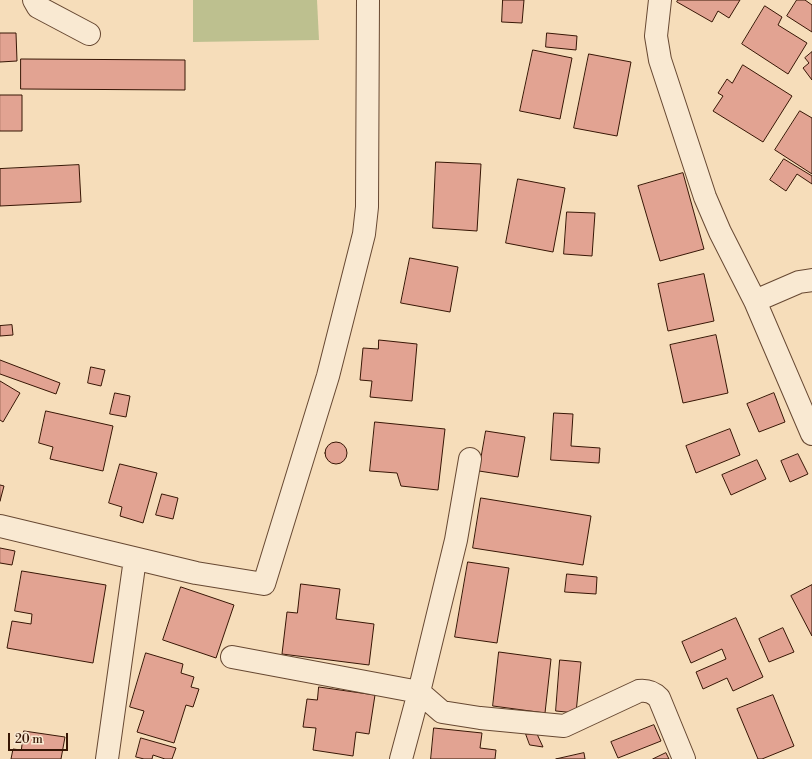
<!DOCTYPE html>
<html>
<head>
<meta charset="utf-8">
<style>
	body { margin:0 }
	#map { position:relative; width:812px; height:759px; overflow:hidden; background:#f6ddba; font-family:"Libre Bodoni",serif }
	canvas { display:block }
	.scale { position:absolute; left:8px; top:733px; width:60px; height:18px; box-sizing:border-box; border:2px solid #371605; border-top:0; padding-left:5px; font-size:12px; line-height:14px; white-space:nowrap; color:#371605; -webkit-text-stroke:3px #f9e9d2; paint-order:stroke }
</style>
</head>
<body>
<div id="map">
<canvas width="812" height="759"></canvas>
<div class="scale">20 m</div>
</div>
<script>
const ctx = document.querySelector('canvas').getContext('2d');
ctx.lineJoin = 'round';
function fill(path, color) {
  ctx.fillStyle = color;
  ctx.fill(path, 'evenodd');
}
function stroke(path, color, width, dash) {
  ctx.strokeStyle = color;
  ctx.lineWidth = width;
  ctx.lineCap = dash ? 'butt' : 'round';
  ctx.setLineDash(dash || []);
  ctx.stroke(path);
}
const green = new Path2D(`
	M 193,0 L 317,0 L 319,40 L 193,42 Z`);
const building = new Path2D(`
	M 503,0 L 524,0 L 522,23 L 502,22 Z
	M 678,0 L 740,0 L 729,18 L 718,11 L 712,22 L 677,2 Z
	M 797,0 L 805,0 L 812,5 L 812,32 L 787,16 Z
	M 765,6 L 782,17 L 778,25 L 807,43 L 788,74 L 742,44 Z
	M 0,33 L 16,33 L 17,61 L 0,62 Z
	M 547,33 L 577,36 L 576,50 L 546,47 Z
	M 533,50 L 572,58 L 560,119 L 520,111 Z
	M 812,52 L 812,80 L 803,68 L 809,63 L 805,58 Z
	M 589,54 L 631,62 L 617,136 L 574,128 Z
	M 21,59 L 185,60 L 185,90 L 21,89 Z
	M 743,65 L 792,96 L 763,142 L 713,111 L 723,96 L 718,93 L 727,79 L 732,83 Z
	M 0,95 L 22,95 L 22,131 L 0,131 Z
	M 800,111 L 812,118 L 812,174 L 775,150 Z
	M 784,159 L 812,176 L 812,184 L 797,174 L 786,191 L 770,180 Z
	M 436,162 L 481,164 L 477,231 L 433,228 Z
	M 79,165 L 81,202 L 0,206 L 0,169 Z
	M 683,173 L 704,249 L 660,261 L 638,186 Z
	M 518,179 L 565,188 L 553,252 L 506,243 Z
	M 567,212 L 595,213 L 592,256 L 564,254 Z
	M 410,258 L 458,267 L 450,312 L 401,303 Z
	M 704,274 L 714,321 L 668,331 L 658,284 Z
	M 12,325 L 13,335 L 0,336 L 0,326 Z
	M 716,335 L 728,393 L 683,403 L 670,345 Z
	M 379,340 L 417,344 L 412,401 L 370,397 L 372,381 L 360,380 L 363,348 L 378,349 Z
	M 0,360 L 60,383 L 56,394 L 0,374 Z
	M 91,367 L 105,370 L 101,386 L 88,383 Z
	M 0,381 L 20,393 L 3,422 L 0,420 Z
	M 115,393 L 130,396 L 126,417 L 110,414 Z
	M 774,393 L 785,422 L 759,432 L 747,404 Z
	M 46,411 L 113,426 L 103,471 L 50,459 L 53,447 L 39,443 Z
	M 554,413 L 573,414 L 571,446 L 600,448 L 599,463 L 551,460 Z
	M 375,422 L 445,429 L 438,490 L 401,486 L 397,473 L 370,471 Z
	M 730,429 L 740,455 L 696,473 L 686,446 Z
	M 486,431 L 525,437 L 518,477 L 479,471 Z
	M325 453a11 11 0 1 1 22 0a11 11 0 1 1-22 0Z
	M 798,454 L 808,474 L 790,482 L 781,461 Z
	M 757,460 L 766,479 L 731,495 L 722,475 Z
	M 120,464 L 157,473 L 143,523 L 120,516 L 122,507 L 109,503 Z
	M 0,485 L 4,486 L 0,501 Z
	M 162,494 L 178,498 L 173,519 L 156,515 Z
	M 481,498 L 591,516 L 583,565 L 473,548 Z
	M 0,548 L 15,551 L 12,565 L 0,563 Z
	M 468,562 L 509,568 L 497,643 L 455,637 Z
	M 22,571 L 106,585 L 93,663 L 7,648 L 12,621 L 31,624 L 32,614 L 15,611 Z
	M 567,574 L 597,577 L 596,594 L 565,592 Z
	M 301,584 L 340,589 L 336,619 L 374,624 L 369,665 L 282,654 L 287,612 L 297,613 Z
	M 812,585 L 812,636 L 791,596 Z
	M 181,587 L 234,605 L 216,658 L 163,640 Z
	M 736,618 L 763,677 L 733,691 L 727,678 L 703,689 L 696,672 L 726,659 L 722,649 L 691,663 L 682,642 Z
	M 783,628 L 794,652 L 769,662 L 759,639 Z
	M 499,652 L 551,659 L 545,713 L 493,706 Z
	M 146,653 L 183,664 L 181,673 L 194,677 L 191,687 L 199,689 L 193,707 L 186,705 L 174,743 L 137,732 L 144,711 L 130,707 Z
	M 560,660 L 581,662 L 576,713 L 556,711 Z
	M 319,687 L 375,695 L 369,734 L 356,732 L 353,756 L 313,750 L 316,728 L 303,727 L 307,699 L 317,700 Z
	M 773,695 L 794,746 L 762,759 L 758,759 L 737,709 Z
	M 654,725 L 661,741 L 618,758 L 611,742 Z
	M 434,728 L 482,733 L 480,748 L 496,750 L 495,759 L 431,759 Z
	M 24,731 L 65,737 L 61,759 L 11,759 L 13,749 L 21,750 Z
	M 526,734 L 537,734 L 543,747 L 530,745 Z
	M 141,738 L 176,748 L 172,759 L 165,759 L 153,755 L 152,759 L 144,759 L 136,757 Z
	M 584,753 L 585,759 L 556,759 Z
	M 666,753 L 669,759 L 653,759 Z`);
const minor = new Path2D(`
	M 34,0 L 38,7 L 89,34
	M 660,0 L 656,36 L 660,60 L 705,197 L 720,232 L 755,301 L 812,434
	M 755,301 L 799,282 L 812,280
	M 0,526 L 196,573 L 264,584 L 328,376 L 364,234 L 367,207 L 368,0
	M 232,657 L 419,692 L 442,712 L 480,718 L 564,726 L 639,691 C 648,690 653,692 659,698 L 684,759
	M 107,759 L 135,559
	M 401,759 L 419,692 L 456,540 L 470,459`);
fill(green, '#bdc08f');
fill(building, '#e2a392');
stroke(building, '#371605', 1);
stroke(minor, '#674832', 24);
stroke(minor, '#f9e9d2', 22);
</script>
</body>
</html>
